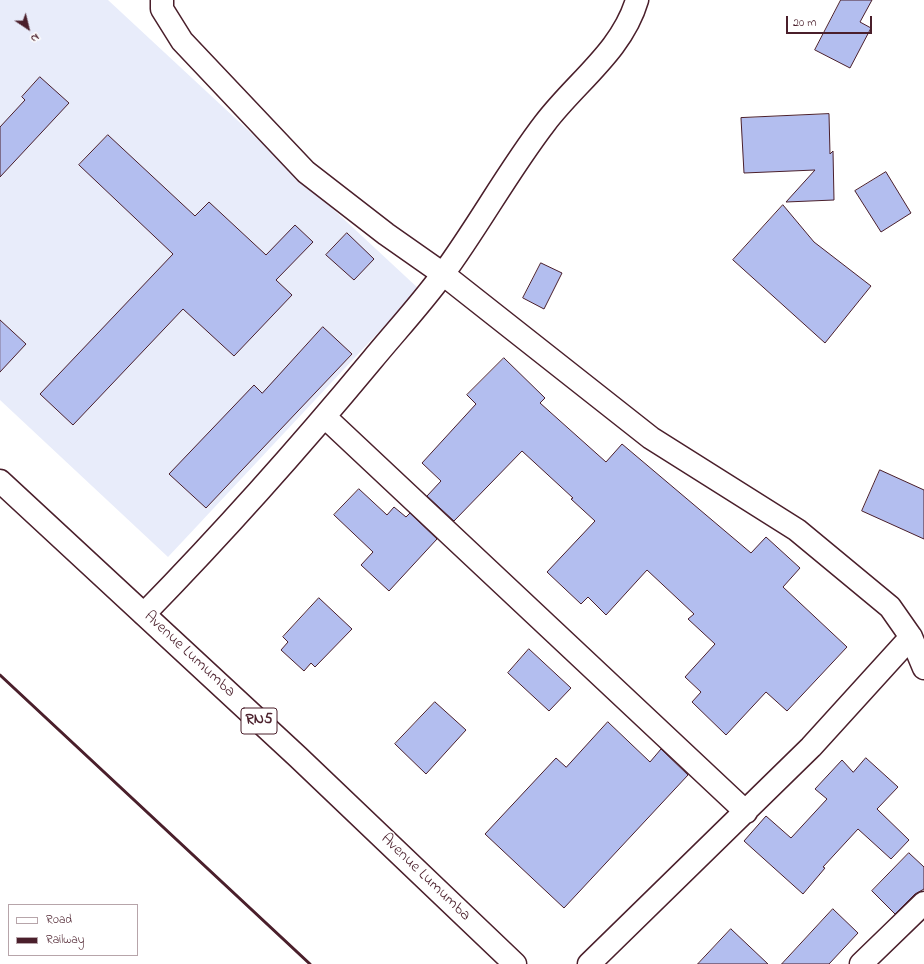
<!DOCTYPE html>
<html>
<head>
<meta charset="utf-8">
<style>
	body { margin:0 }
	#map { position:relative; width:924px; height:964px; overflow:hidden; background:#fff; font-family:"Indie Flower",sans-serif }
	canvas { display:block }
	.legend { position:absolute; left:8px; top:904px; width:130px; height:52px; box-sizing:border-box; background:#fff; border:1px solid #b7a5aa; margin:0; padding:5px 7px; list-style:none; font-size:12px; color:#4a1f2b }
	.legend li { display:flex; align-items:center; gap:8px; height:20px }
	.legend b { width:20px; border:1px solid #b7a5aa }
	.north { position:absolute; left:8px; top:8px; width:40px; height:40px; -webkit-text-stroke:3px #fff; paint-order:stroke; rotate:145deg; font-size:11px; font-weight:700; line-height:16px; text-align:center; color:#4a1f2b }
	.north::after { content:''; display:block; margin:auto; width:14px; height:18px; background:#4a1f2b; clip-path:polygon(50% 0,100% 100%,50% 72%,0 100%) }
	.scale { position:absolute; left:786px; top:16px; width:86px; height:18px; box-sizing:border-box; border:2px solid #4a1f2b; border-top:0; padding-left:5px; font-size:12px; line-height:14px; white-space:nowrap; color:#4a1f2b; -webkit-text-stroke:3px #fff; paint-order:stroke }
</style>
</head>
<body>
<div id="map">
<canvas width="924" height="964"></canvas>
<ul class="legend">
<li><b style="height:5px;background:#fff"></b>Road</li>
<li><b style="height:5px;background:#4a1f2b"></b>Railway</li>
</ul>
<div class="north">N</div>
<div class="scale">20 m</div>
</div>
<script>
const ctx = document.querySelector('canvas').getContext('2d');
ctx.lineJoin = 'round';
function fill(path, color) {
  ctx.fillStyle = color;
  ctx.fill(path, 'evenodd');
}
function stroke(path, color, width, dash) {
  ctx.strokeStyle = color;
  ctx.lineWidth = width;
  ctx.lineCap = dash ? 'butt' : 'round';
  ctx.setLineDash(dash || []);
  ctx.stroke(path);
}
function drawText(font, color, halo, rows, align = 'center') {
  ctx.font = font + ' "Indie Flower",sans-serif';
  ctx.lineWidth = 3;
  ctx.setLineDash([]);
  ctx.textBaseline = 'middle';
  ctx.strokeStyle = halo;
  ctx.fillStyle = color;
  for (const [text, x, y, turn = 0] of rows) {
    ctx.save();
    ctx.translate(x, y);
    ctx.rotate((+turn || 0) * Math.PI / 180);
    ctx.textAlign = isNaN(turn) ? turn : align;
    if (halo) ctx.strokeText(text, 0, 0);
    ctx.fillText(text, 0, 0);
    ctx.restore();
  }
}
const built = new Path2D(`
	M 0,0 L 108,0 L 419,289 L 168,557 L 0,400 Z`);
const building = new Path2D(`
	M 841,0 L 872,0 L 860,22 L 871,28 L 850,68 L 815,50 Z
	M 40,77 L 69,103 L 0,177 L 0,127 L 25,100 L 22,97 Z
	M 829,114 L 830,154 L 833,151 L 834,200 L 786,202 L 815,170 L 744,173 L 741,118 Z
	M 108,135 L 195,216 L 209,202 L 266,255 L 295,225 L 313,242 L 276,280 L 292,295 L 234,356 L 183,309 L 73,425 L 40,394 L 173,254 L 79,165 Z
	M 886,172 L 911,213 L 881,232 L 855,191 Z
	M 783,205 L 814,242 L 871,286 L 825,343 L 733,260 Z
	M 347,233 L 374,259 L 354,280 L 326,255 Z
	M 541,263 L 562,273 L 544,309 L 523,298 Z
	M 0,320 L 26,344 L 0,372 Z
	M 323,327 L 352,354 L 206,508 L 169,474 L 254,385 L 262,393 Z
	M 504,358 L 545,398 L 540,403 L 606,462 L 622,444 L 751,553 L 766,537 L 800,568 L 783,587 L 847,647 L 787,711 L 766,692 L 726,735 L 692,702 L 701,692 L 685,677 L 715,644 L 688,619 L 694,614 L 647,570 L 606,615 L 588,597 L 581,604 L 547,572 L 595,521 L 571,499 L 573,498 L 522,451 L 454,521 L 427,496 L 441,481 L 422,463 L 476,404 L 467,395 Z
	M 880,470 L 924,490 L 924,539 L 862,511 Z
	M 359,489 L 387,515 L 394,507 L 406,517 L 410,513 L 437,539 L 389,591 L 361,565 L 373,552 L 334,515 Z
	M 319,598 L 352,629 L 315,667 L 311,663 L 304,671 L 281,650 L 288,642 L 283,637 Z
	M 529,649 L 571,688 L 549,711 L 508,673 Z
	M 435,702 L 466,730 L 426,774 L 395,744 Z
	M 608,722 L 650,762 L 661,749 L 688,775 L 564,908 L 485,834 L 556,758 L 566,767 Z
	M 866,758 L 898,787 L 877,809 L 909,840 L 891,859 L 858,829 L 823,867 L 825,868 L 803,894 L 744,841 L 766,816 L 791,838 L 827,799 L 815,789 L 842,760 L 853,772 Z
	M 909,853 L 924,867 L 924,889 L 915,894 L 895,914 L 872,891 Z
	M 833,909 L 858,933 L 829,964 L 782,964 Z
	M 731,929 L 768,964 L 698,964 Z`);
const minor = new Path2D(`
	M 162,0 L 162,9 L 182,41 L 306,172 L 386,234 L 443,274 L 651,438 L 797,530 L 890,607 L 911,637 L 924,668
	M 325,417 L 746,812
	M 144,614 C 224,532 299,448 372,360 C 396,331 421,304 443,274 C 479,225 508,171 545,123 C 576,82 622,51 637,0
	M 589,964 L 811,747 L 911,637
	M 861,964 L 924,903`);
const trunk = new Path2D(`
	M 0,481 L 298,757 L 515,964`);
const rail = new Path2D(`
	M 0,675 L 310,964`);
const shields = [
	[259,721,36]
];
const shieldNames = [
	["RN5",259,721]
];
const streetNames = [
	["Avenue Lumumba",189,655,43],
	["Avenue Lumumba",425,878,44]
];
fill(built, '#e8ecfa');
fill(building, '#b3beef');
stroke(building, '#4a1f2b', 1);
stroke(minor, '#4a1f2b', 25);
stroke(trunk, '#4a1f2b', 25);
stroke(minor, '#fff', 22);
stroke(trunk, '#fff', 22);
stroke(rail, '#4a1f2b', 3);
for (const [x, y, w] of shields) {
  const box = new Path2D();
  box.roundRect(x - w / 2, y - 13, w, 26, 3);
  ctx.fillStyle = '#fff';
  ctx.fill(box);
  stroke(box, '#4a1f2b', 1);
}
drawText('bold 15px', '#4a1f2b', null, shieldNames);
drawText('16px', '#4a1f2b', '#fff', streetNames);
</script>
</body>
</html>
